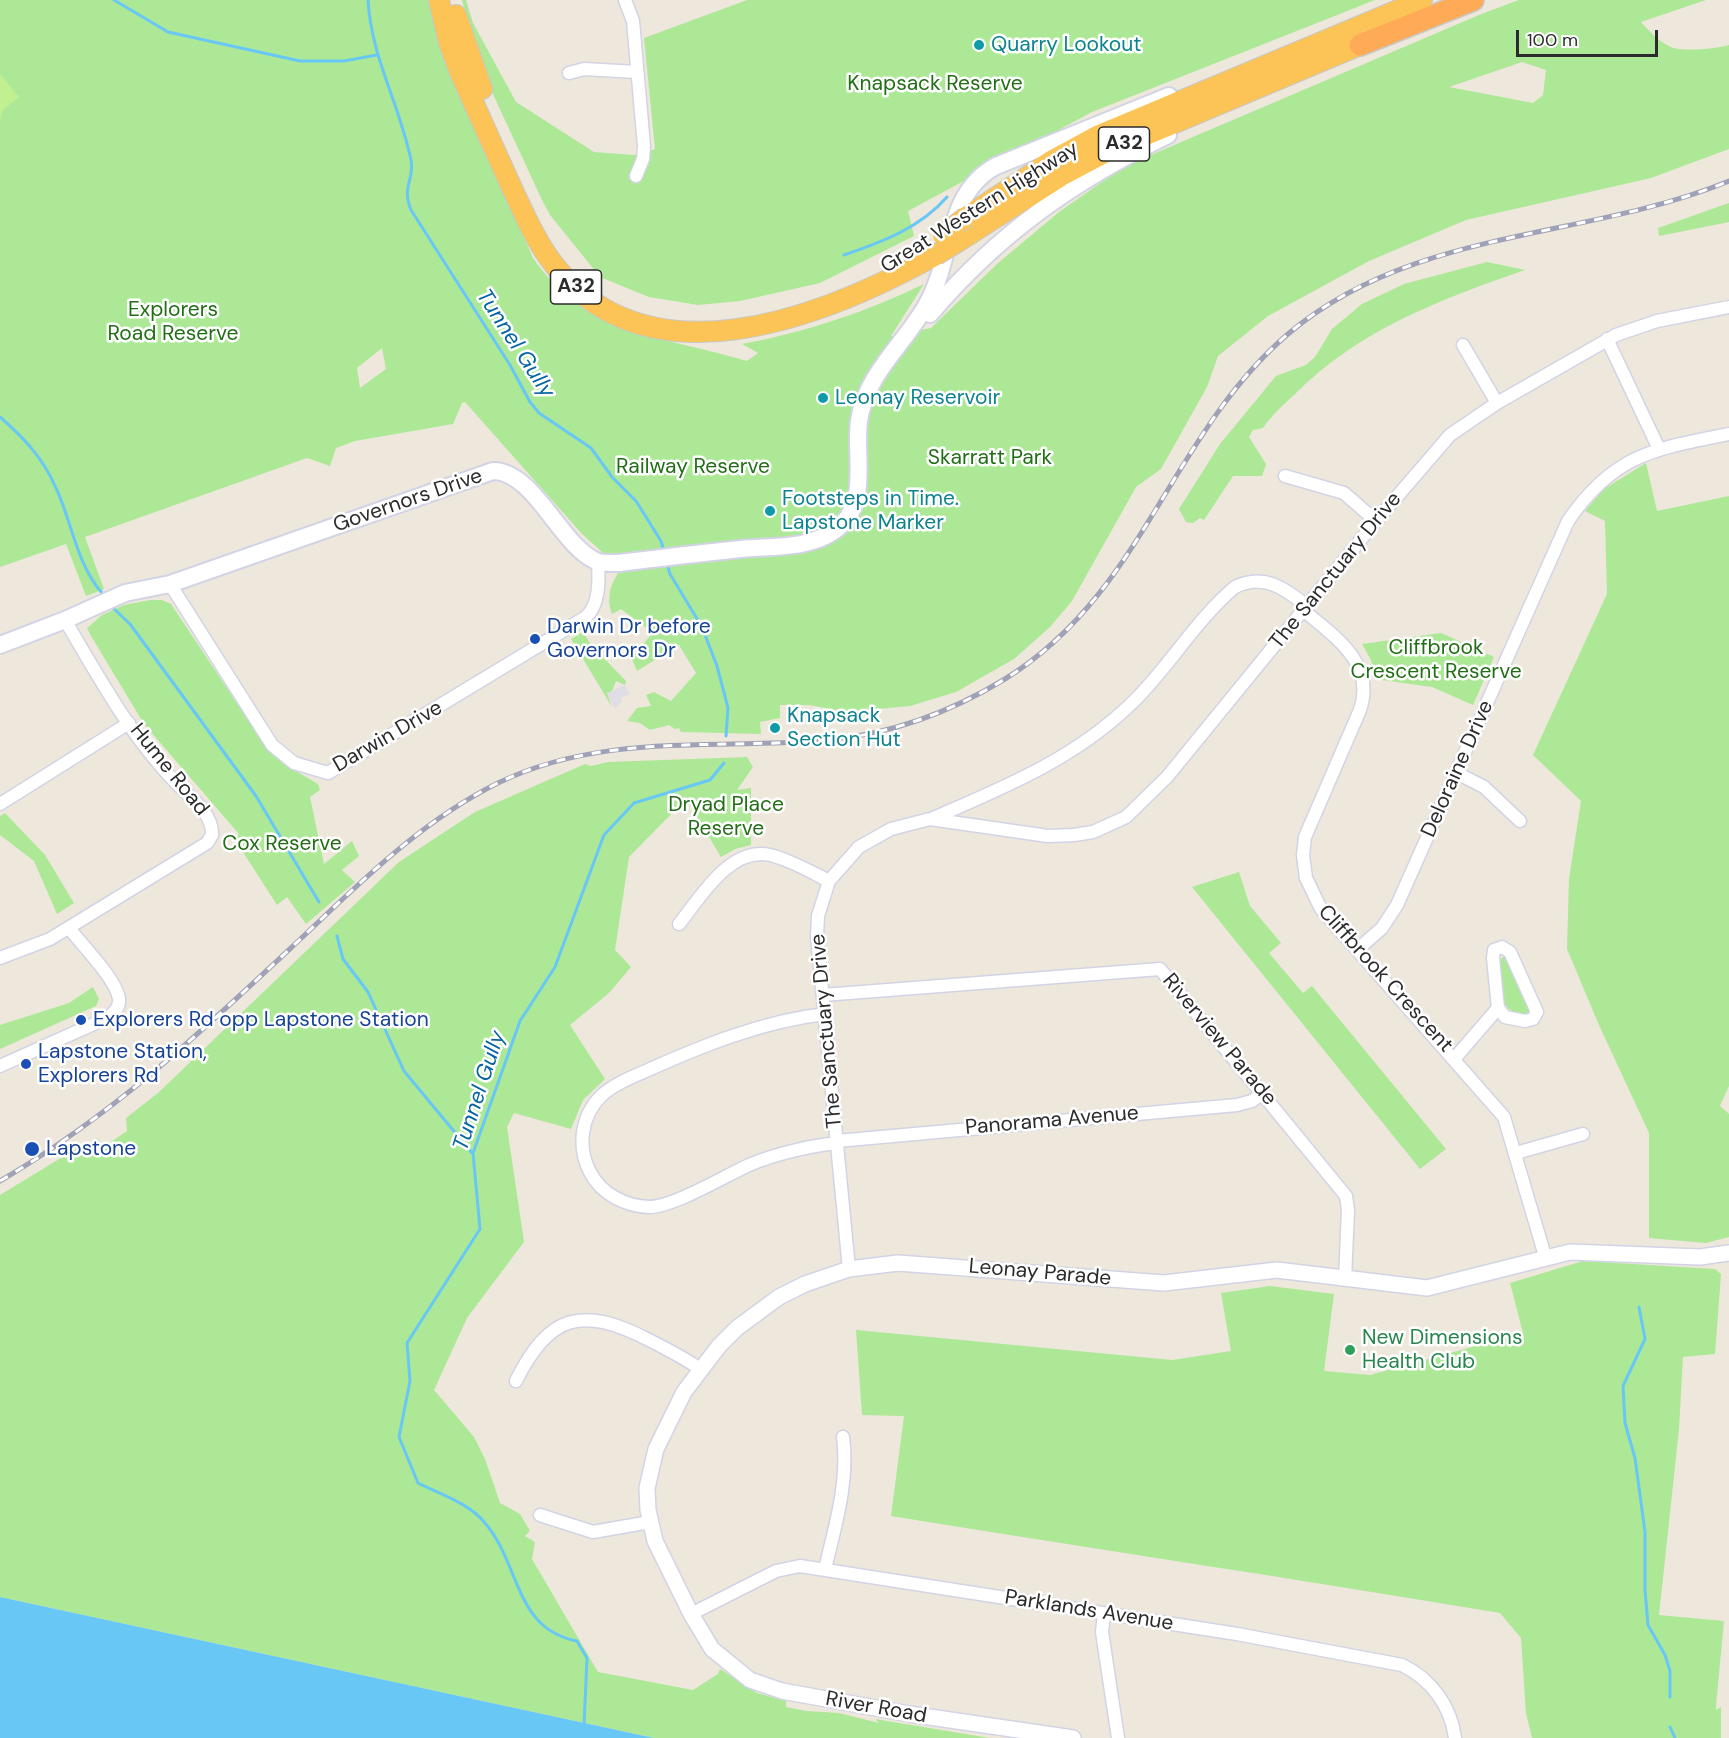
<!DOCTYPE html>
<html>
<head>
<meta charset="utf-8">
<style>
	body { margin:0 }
	#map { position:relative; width:1729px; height:1738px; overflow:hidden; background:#eee7dc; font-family:"DM Sans",sans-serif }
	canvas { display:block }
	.scale { position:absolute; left:1516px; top:30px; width:142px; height:27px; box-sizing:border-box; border:3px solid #2b2b2b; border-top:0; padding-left:8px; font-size:18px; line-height:21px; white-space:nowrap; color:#2b2b2b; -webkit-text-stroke:4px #fff; paint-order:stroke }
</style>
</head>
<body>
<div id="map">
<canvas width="1729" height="1738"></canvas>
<div class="scale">100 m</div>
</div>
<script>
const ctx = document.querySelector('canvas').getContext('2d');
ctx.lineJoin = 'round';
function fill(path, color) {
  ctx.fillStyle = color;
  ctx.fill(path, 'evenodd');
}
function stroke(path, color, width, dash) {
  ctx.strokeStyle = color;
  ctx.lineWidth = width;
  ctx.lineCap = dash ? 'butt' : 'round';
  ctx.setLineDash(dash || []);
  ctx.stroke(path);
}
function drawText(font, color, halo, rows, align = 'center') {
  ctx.font = font + ' "DM Sans",sans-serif';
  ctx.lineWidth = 5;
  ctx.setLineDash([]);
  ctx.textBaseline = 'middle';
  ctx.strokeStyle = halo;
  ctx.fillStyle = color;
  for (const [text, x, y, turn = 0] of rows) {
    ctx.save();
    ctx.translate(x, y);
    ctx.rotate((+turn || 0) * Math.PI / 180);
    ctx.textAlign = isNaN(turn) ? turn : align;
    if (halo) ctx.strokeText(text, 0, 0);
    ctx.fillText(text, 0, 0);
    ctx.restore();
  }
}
const industrial = new Path2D(`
	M 625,685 L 630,694 L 621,698 L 622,701 L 615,709 L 607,693 Z`);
const green = new Path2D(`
	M 0,0 L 430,0 L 447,66 L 533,258 C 585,334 666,337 747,361 L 758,353 L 742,344 C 806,332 866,312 924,284 L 891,336 L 931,328 L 997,264 L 1059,212 L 1125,166 L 1479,15 L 1519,0 L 1706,0 L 1641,22 C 1649,31 1659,42 1671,47 C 1682,52 1717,49 1729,45 L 1729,149 L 1651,178 L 1466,220 L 1369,261 L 1268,316 L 1218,356 L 1207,387 L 1161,469 L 1136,487 L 1072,601 L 1050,627 L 1014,659 L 956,692 L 910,706 L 846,712 L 809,705 L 780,705 L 780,718 L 760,722 L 761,734 L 681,732 L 679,728 L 675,729 L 669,725 L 650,730 L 640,723 L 627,721 L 637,708 L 651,706 L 646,695 L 654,692 L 671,701 L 696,673 L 679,645 L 637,671 L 631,657 L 653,633 L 621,609 L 612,614 C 606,597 610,584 621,569 L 582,534 L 465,402 L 462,403 L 453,424 L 355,441 L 336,448 L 330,466 L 307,458 L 85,537 L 104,589 L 86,596 L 66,544 L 0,567 ZM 1522,62 L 1546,70 L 1543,95 L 1533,103 L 1449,87 ZM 382,348 L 386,369 L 360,388 L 357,368 Z
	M 462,0 L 466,0 L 473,23 L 516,102 L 594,152 L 634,155 L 655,149 L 644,38 L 747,0 L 1375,0 L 1092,112 L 908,211 L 914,236 L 820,283 L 740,301 L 698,305 L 649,297 L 600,277 L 550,215 L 542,200 L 478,62 Z
	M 1729,203 L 1729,222 L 1659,236 L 1658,228 Z
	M 1487,262 L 1525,270 C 1441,299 1358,330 1294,395 C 1283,405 1271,416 1263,428 L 1253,430 L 1249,437 L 1266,464 L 1262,476 L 1233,476 L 1204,520 L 1200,518 L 1193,523 L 1186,522 L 1179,509 L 1220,444 L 1276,376 L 1306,365 L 1315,357 L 1332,329 L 1362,304 L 1404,284 Z
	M 1646,463 L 1657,511 L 1729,496 L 1729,1086 L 1720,1106 L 1729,1114 L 1729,1237 L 1706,1243 L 1649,1238 L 1649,1133 L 1599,1025 L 1567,949 L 1569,879 L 1581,801 L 1533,755 L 1607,594 L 1605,521 L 1585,511 L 1604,489 Z
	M 150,600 L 162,600 L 171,604 L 268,750 L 282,763 L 318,784 L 320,790 L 310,797 L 324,864 L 352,841 L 359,856 L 342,870 L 355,882 L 306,924 L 287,897 L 277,905 L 234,838 L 239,834 L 144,724 L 91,636 L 87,628 L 102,615 L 124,605 Z
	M 583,632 L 591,645 L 626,681 L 625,685 L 616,681 L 612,691 L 607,693 L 612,707 L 571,639 Z
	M 1441,633 L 1494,657 L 1473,705 L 1432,687 L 1375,679 L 1371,660 L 1362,644 Z
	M 747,757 L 753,767 L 737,790 L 751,788 L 751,845 L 735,849 L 721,857 L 686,799 L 629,857 L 615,950 L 631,967 L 609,993 L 570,1025 L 605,1079 L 583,1100 L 571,1129 L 514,1113 L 507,1127 L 524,1242 L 467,1318 L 434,1390 L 474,1437 L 485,1459 L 500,1503 L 520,1514 L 530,1531 L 525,1536 L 535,1542 L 532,1559 L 598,1672 L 693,1690 L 718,1674 L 720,1669 L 757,1693 L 786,1701 L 786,1707 L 806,1711 L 839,1713 L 879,1723 L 875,1719 L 990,1738 L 654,1738 L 0,1597 L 0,1195 L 79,1147 L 82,1150 L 97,1138 L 105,1146 L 127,1131 L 126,1118 L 158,1093 L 399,862 L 475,812 L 585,764 L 591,766 L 608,762 Z
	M 5,813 L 45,855 L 74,903 L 57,914 L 34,861 L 0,835 L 0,816 Z
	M 1239,872 L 1250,906 L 1281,943 L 1269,953 L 1303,993 L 1312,986 L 1446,1149 L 1420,1169 L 1192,887 Z
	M 1503,957 L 1506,957 L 1530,1011 L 1526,1015 C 1495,1012 1502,987 1498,962 Z
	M 93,987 L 99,999 L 96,1006 L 0,1049 L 0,1025 L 69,1003 Z
	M 1583,1261 L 1715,1269 L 1721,1274 L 1715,1354 L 1683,1357 L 1679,1429 L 1659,1615 L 1724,1621 L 1716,1706 L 1716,1710 L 1721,1707 L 1721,1738 L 1532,1738 L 1526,1713 L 1521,1638 L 1500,1613 C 1298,1579 1094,1549 891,1516 L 904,1416 L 862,1415 L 856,1330 L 1172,1360 L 1231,1351 L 1221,1293 L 1270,1286 L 1334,1294 L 1324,1371 L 1370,1375 L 1523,1333 L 1510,1283 Z`);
const pitch = new Path2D(`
	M 0,74 L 19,97 L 3,110 L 0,120 Z`);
const water = new Path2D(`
	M 0,1597 L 654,1738 L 0,1738 Z`);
const stream = new Path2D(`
	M 114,0 L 168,32 L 300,61 L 344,61 L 377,55
	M 368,0 C 371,57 400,105 411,160 C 415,181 401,185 411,210 L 510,365 L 530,402 L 539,413 L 591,448 L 612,477 L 636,501 L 661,541 L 664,551
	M 844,255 C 882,242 920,228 947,197
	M 0,417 C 24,438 43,458 56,488 C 72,522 76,563 102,593
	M 667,564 L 670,574 L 702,627 L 717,666 L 728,708 L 726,736
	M 111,606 L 130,624 L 256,796 L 319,902
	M 337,936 L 343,959 L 368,992 L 404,1071 L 472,1153
	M 1639,1307 L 1645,1339 L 1623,1386 L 1625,1423 L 1635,1458 L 1645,1532 L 1645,1590 L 1648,1625 L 1665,1655 L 1670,1671 L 1670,1697
	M 584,1725 L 587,1658 L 577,1641 C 514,1629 521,1565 485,1523 C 469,1503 440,1494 418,1483 L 399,1437 L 410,1381 L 407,1343 L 480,1229 L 473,1153 L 520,1021 L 555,967 L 604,835 L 634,803 L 710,780 L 724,763
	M 1670,1727 L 1675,1738`);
const minor = new Path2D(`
	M 625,0 L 633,21 L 644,146 L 643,159 L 636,176
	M 569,73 L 584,69 L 637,72
	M 1607,339 L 1659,449
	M 1463,345 L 1497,403
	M 1285,476 L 1344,493 L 1376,521
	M 170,584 L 272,745 L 294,763 L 328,773 L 586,617 C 600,604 599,580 598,562
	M 1303,610 C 1335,637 1376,663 1360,710 L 1305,837 L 1303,855 L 1306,878 L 1321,909 L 1504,1117 L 1545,1256
	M 1457,773 L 1484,787 L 1520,821
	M 0,804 L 129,723
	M 931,819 C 1005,787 1077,758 1135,700 C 1170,665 1197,619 1235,587 C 1264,573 1284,588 1307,606
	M 679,924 C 700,898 730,846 770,855 C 791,860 811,872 829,881
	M 1357,950 L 1382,928 L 1397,905 L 1568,521 C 1614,454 1654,449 1729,434
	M 0,958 L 50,939 L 207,843 L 212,835 C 213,813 191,798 177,784 C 131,737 98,676 65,620
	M 823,995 L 1160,969 L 1346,1196 L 1348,1210 L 1345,1279
	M 825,1014 C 764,1021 704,1045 648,1070 C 632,1077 614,1084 601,1096 C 581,1116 577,1147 590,1172 C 601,1194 625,1206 649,1207 C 673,1207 725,1176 749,1165 C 775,1154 809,1146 837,1143
	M 1455,1058 L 1498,1008 L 1493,958 L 1494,950 L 1502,947 L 1510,952 L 1537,1012 L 1533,1019 L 1525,1021 L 1505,1017 L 1498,1008
	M 0,1066 L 107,1018 C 113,1014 120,1008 119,999 C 117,980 81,944 69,928
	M 837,1141 L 1237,1105 L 1252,1101 L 1263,1093
	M 1516,1153 L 1583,1134
	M 849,1269 L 817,937 L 818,916 L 829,881 L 859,847 L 891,829 L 930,819 L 1048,836 L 1074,835 L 1093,832 L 1126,817 L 1167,777 L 1376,521 L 1450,435 L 1497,403 L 1616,335 L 1657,321 L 1729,307
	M 516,1381 C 549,1314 582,1306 647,1339 C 665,1348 683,1357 700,1369
	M 540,1515 L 593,1532 L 650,1522
	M 825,1569 C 835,1526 849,1482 843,1437
	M 691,1614 L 776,1571 L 800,1566 L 1237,1634 L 1402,1665 C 1431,1679 1451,1706 1455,1738
	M 1104,1614 L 1102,1632 L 1118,1738`);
const tertiary = new Path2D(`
	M 1073,1738 L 909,1714 L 782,1691 L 750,1680 L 712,1649 L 691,1614 L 655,1541 L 648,1510 L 647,1488 L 656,1449 L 684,1392 L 719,1346 L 737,1328 L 779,1297 L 805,1284 L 849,1269 L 898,1263 L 1164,1283 L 1277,1270 L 1427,1288 L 1570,1252 L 1700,1257 L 1729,1253`);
const secondary = new Path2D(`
	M 930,314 C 998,234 1073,181 1168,135
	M 0,645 L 65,620 L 125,593 L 170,584 L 493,471 C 534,471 561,546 596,561 C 603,564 611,563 619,563 C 660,558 700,553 741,549 C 771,546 809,549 834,531 C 871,506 854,457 859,421 C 866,373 905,344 927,304 C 953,259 945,193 996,166 L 1169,96`);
const trunk = new Path2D(`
	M 439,0 L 449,43 L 459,70 C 476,109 494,148 511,186 C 523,211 533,236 549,258 C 643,390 824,317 936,255
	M 456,15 L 482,89
	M 966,217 L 1051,161 L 1097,136 L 1422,0
	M 959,241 L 1061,176 L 1110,150 L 1360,45`);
const motorway = new Path2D(`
	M 1360,45 L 1473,0`);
const rail = new Path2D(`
	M 0,1181 C 113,1115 199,1034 294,945 C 357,886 419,822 498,783 C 603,732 715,750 828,740 C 891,734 951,712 1005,679 C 1144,593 1169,436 1288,334 C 1414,227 1583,241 1729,181`);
const trunkBridge = new Path2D(`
	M 943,235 L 966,217
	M 936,255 L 959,241`);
const markers = [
	[979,45,6,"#0f9aa8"],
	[823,398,6,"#0f9aa8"],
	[770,511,6,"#0f9aa8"],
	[535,639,6,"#1a4fb4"],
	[775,728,6,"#0f9aa8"],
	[81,1020,6,"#1a4fb4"],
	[26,1064,6,"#1a4fb4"],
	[32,1149,8,"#1a4fb4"],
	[1350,1350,6,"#2e9e5b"]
];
const shields = [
	[1124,144,51],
	[576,287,51]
];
const shieldNames = [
	["A32",1124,144],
	["A32",576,287]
];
const cultureNames = [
	["Quarry Lookout",991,45],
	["Leonay Reservoir",835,398],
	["Footsteps in Time.",782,499],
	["Lapstone Marker",782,523],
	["Knapsack",787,716],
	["Section Hut",787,740]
];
const parkNames = [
	["Knapsack Reserve",935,84],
	["Explorers",173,310],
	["Road Reserve",173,334],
	["Skarratt Park",990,458],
	["Railway Reserve",693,467],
	["Cliffbrook",1436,648],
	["Crescent Reserve",1436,672],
	["Dryad Place",726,805],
	["Reserve",726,829],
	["Cox Reserve",282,844]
];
const streetNames = [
	["Great Western Highway",980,208,-32],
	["Governors Drive",408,501,-19],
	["The Sanctuary Drive",1336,571,-51],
	["Darwin Drive",388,737,-30],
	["Deloraine Drive",1458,769,-66],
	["Hume Road",169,770,51],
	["Cliffbrook Crescent",1385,979,48],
	["The Sanctuary Drive",827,1031,-95],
	["Riverview Parade",1219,1040,50],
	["Panorama Avenue",1052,1121,-5],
	["Leonay Parade",1040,1273,5],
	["Parklands Avenue",1089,1611,9],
	["River Road",876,1708,10]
];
const transitNames = [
	["Darwin Dr before",547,627],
	["Governors Dr",547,651],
	["Explorers Rd opp Lapstone Station",93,1020],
	["Lapstone Station,",38,1052],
	["Explorers Rd",38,1076],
	["Lapstone",46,1149]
];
const leisureNames = [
	["New Dimensions",1362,1338],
	["Health Club",1362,1362]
];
const waterNames = [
	["Tunnel Gully",515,344,57],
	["Tunnel Gully",480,1091,-72]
];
fill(industrial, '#e0dde6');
fill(green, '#ace896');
fill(pitch, '#c1f091');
fill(water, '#69c7f6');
stroke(stream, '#69c7f6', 3);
stroke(minor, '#d2d4e5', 15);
stroke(tertiary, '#d2d4e5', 18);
stroke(secondary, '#d2d4e5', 20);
stroke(trunk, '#c8c8c8', 22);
stroke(motorway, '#c8c8c8', 24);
stroke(minor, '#fff', 12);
stroke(tertiary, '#fff', 15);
stroke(secondary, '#fff', 16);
stroke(trunk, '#fcc456', 20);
stroke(motorway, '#ffaa56', 21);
stroke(rail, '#9fa1b7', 5);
stroke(rail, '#fff', 3, [9]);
stroke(trunkBridge, '#c8c8c8', 22, []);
stroke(trunkBridge, '#fcc456', 20);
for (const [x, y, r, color] of markers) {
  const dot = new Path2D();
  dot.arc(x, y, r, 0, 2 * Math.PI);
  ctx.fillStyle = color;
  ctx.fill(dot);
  stroke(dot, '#fff', 2);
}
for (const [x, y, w] of shields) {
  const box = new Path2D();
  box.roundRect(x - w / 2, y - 17, w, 34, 4.5);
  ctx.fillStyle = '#fff';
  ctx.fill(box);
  stroke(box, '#2b2b2b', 1.5);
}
drawText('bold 20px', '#2b2b2b', null, shieldNames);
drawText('21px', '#0d838f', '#fff', cultureNames, 'left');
drawText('21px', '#226e16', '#fff', parkNames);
drawText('21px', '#2b2b2b', '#fff', streetNames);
drawText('21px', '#164399', '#fff', transitNames, 'left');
drawText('21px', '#27864d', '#fff', leisureNames, 'left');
drawText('italic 22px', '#0564a5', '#fff', waterNames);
</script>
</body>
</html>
